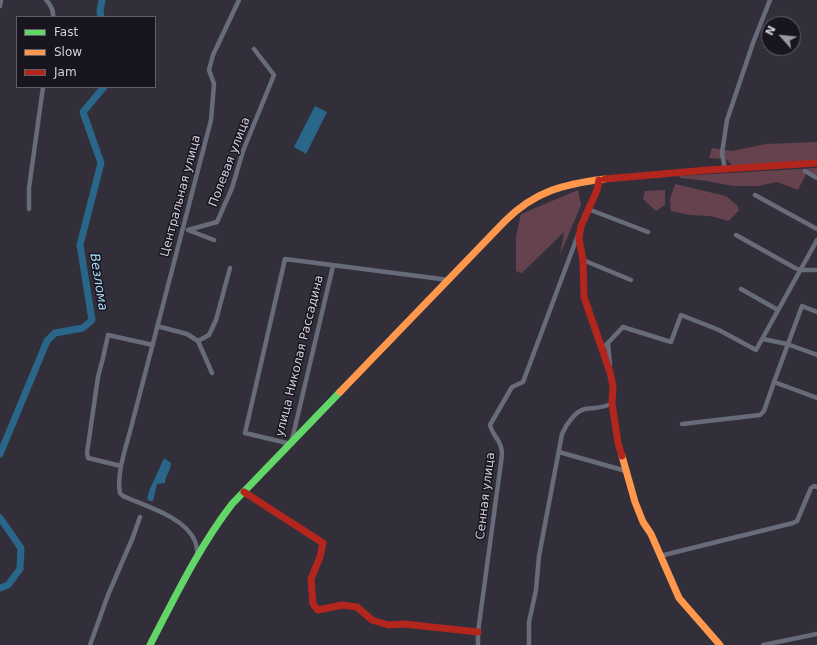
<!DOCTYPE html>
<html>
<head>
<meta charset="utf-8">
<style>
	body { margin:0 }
	#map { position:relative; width:817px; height:645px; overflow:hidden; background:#322f3a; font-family:"DejaVu Sans",sans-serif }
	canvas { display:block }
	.legend { position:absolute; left:16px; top:16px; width:140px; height:72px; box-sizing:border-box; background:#18151e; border:1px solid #625f6a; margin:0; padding:5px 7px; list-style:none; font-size:12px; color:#d2cfdc }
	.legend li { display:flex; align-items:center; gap:8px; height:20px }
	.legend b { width:20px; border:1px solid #625f6a }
	.north { position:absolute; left:761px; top:16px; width:40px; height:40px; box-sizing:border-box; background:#18151e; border:1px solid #625f6a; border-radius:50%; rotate:297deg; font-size:11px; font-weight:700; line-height:16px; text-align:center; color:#d2cfdc }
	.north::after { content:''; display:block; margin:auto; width:14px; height:18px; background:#9a97a3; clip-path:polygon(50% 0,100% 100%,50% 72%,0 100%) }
</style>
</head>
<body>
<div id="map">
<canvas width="817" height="645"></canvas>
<ul class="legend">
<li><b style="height:5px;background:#63d668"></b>Fast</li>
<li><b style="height:5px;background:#ff974d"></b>Slow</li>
<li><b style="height:5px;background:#b3261e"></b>Jam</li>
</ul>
<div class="north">N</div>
</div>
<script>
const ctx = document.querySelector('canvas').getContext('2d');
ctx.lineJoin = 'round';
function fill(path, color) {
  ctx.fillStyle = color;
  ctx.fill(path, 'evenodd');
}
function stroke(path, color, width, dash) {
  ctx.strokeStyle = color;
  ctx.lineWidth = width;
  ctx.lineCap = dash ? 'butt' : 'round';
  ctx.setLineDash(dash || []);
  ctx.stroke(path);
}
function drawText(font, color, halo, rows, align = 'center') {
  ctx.font = font + ' "DejaVu Sans",sans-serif';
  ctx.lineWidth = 3;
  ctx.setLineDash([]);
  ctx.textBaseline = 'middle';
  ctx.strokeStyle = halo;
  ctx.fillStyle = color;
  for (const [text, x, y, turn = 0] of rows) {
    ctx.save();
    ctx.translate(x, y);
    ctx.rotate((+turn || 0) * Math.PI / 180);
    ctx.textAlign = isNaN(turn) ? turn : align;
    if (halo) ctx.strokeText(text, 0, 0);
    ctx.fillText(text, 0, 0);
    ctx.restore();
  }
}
const green = new Path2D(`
	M 817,142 L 817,160 L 733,166 L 726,159 L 709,158 L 712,148 L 732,151 L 766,144 Z
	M 817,168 L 817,176 L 806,174 L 798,190 L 777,182 L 758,186 L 733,186 L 707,181 L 680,178 L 679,176 Z
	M 675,184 L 726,196 L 737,205 L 739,210 L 729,221 L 710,216 L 690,215 L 671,211 L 670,199 Z
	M 578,190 L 581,205 L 560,255 L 564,232 L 522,273 L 516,271 L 516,237 L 521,214 Z
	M 665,190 L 665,205 L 656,211 L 643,199 L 645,191 Z`);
const water = new Path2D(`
	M 315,106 L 327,112 L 306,154 L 294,147 Z
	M 164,458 L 171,463 C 171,470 165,476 165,483 L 157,484 L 153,501 L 149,501 L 147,498 L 150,489 Z`);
const river = new Path2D(`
	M 101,17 L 100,11 L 102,0
	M 0,454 L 47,341 L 55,333 L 83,328 L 92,320 L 80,245 L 101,163 L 83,112 L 104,87
	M 0,518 L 21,548 L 20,569 L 8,585 L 0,588`);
const street = new Path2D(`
	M 46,0 C 50,4 54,11 53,17
	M 0,6 L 1,0
	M 725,169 L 722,153 L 727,120 L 753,43 L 770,0
	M 805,171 L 817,178
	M 755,195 L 817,229
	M 29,209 L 29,188 L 43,87
	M 588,209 L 648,232
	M 188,230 L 217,222 L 232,188 L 243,151 L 274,75 L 254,49
	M 188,230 L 214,240
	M 736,235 L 795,268 L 800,270 L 817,270
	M 583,260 L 631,280
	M 333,266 L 291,444 L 245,433 L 285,259 L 449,280
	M 741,289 L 778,310
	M 817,312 L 802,306 L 774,382 L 817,398
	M 157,326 L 187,334 L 198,341 L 212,373
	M 763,339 L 787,344 L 817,355
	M 198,341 L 209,335 L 216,320 L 230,268
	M 608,343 L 610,365
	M 601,346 L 605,346 L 623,327 L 671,342 L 681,315 L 719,330 L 756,350 L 817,240
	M 682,424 L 760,415 L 764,411 L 774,382
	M 559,452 L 626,471
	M 121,466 L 88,458 L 87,453 L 98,377 L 103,358 L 108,335 L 153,345
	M 198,556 C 197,551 197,546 195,541 C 185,517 145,506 123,496 L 120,493 C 116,473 127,444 132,424 L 211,120 L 214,84 L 209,70 L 213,55 L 239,0
	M 660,556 L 793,523 L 797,521 L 811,488 L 814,486 L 817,487
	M 90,645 L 108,595 L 133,537 L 140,517
	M 478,645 L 478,632 L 502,455 C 502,440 493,437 490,425 L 512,387 L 523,382 L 578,235
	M 529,645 L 529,622 L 536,590 L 539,556 L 562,434 C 566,425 575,411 585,409 C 595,407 603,409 612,403
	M 763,645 L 817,634`);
const fast = new Path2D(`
	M 150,645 C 175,597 199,547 232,504 L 340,392`);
const slow = new Path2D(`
	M 340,392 L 505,221 C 535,191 564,184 605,179
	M 622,456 L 635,502 L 643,522 L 651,534 L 679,598 L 720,645`);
const jam = new Path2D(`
	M 605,179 L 708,170 L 817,163
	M 599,180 L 597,190 L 581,226 L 579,239 L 583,260 L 584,297 L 610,372 L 613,386 L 612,403 L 618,443 L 622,456
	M 244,492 L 323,543 L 320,557 L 311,579 L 313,604 L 318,610 L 342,605 L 357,607 L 372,620 L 388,625 L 404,624 L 478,632`);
const streetNames = [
	["Полевая улица",230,162,-69],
	["Центральная улица",181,196,-75],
	["улица Николая Рассадина",300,356,-76],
	["Сенная улица",486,496,-83]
];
const waterNames = [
	["Везлома",98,282,81]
];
fill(green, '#65424e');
fill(water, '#296689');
stroke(river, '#296689', 7);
stroke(street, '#686b79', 4.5);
stroke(fast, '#63d668', 7);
stroke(slow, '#ff974d', 7);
stroke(jam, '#b3261e', 7);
drawText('12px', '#d2cfdc', '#18151e', streetNames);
drawText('italic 13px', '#a8dcff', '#18151e', waterNames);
</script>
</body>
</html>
